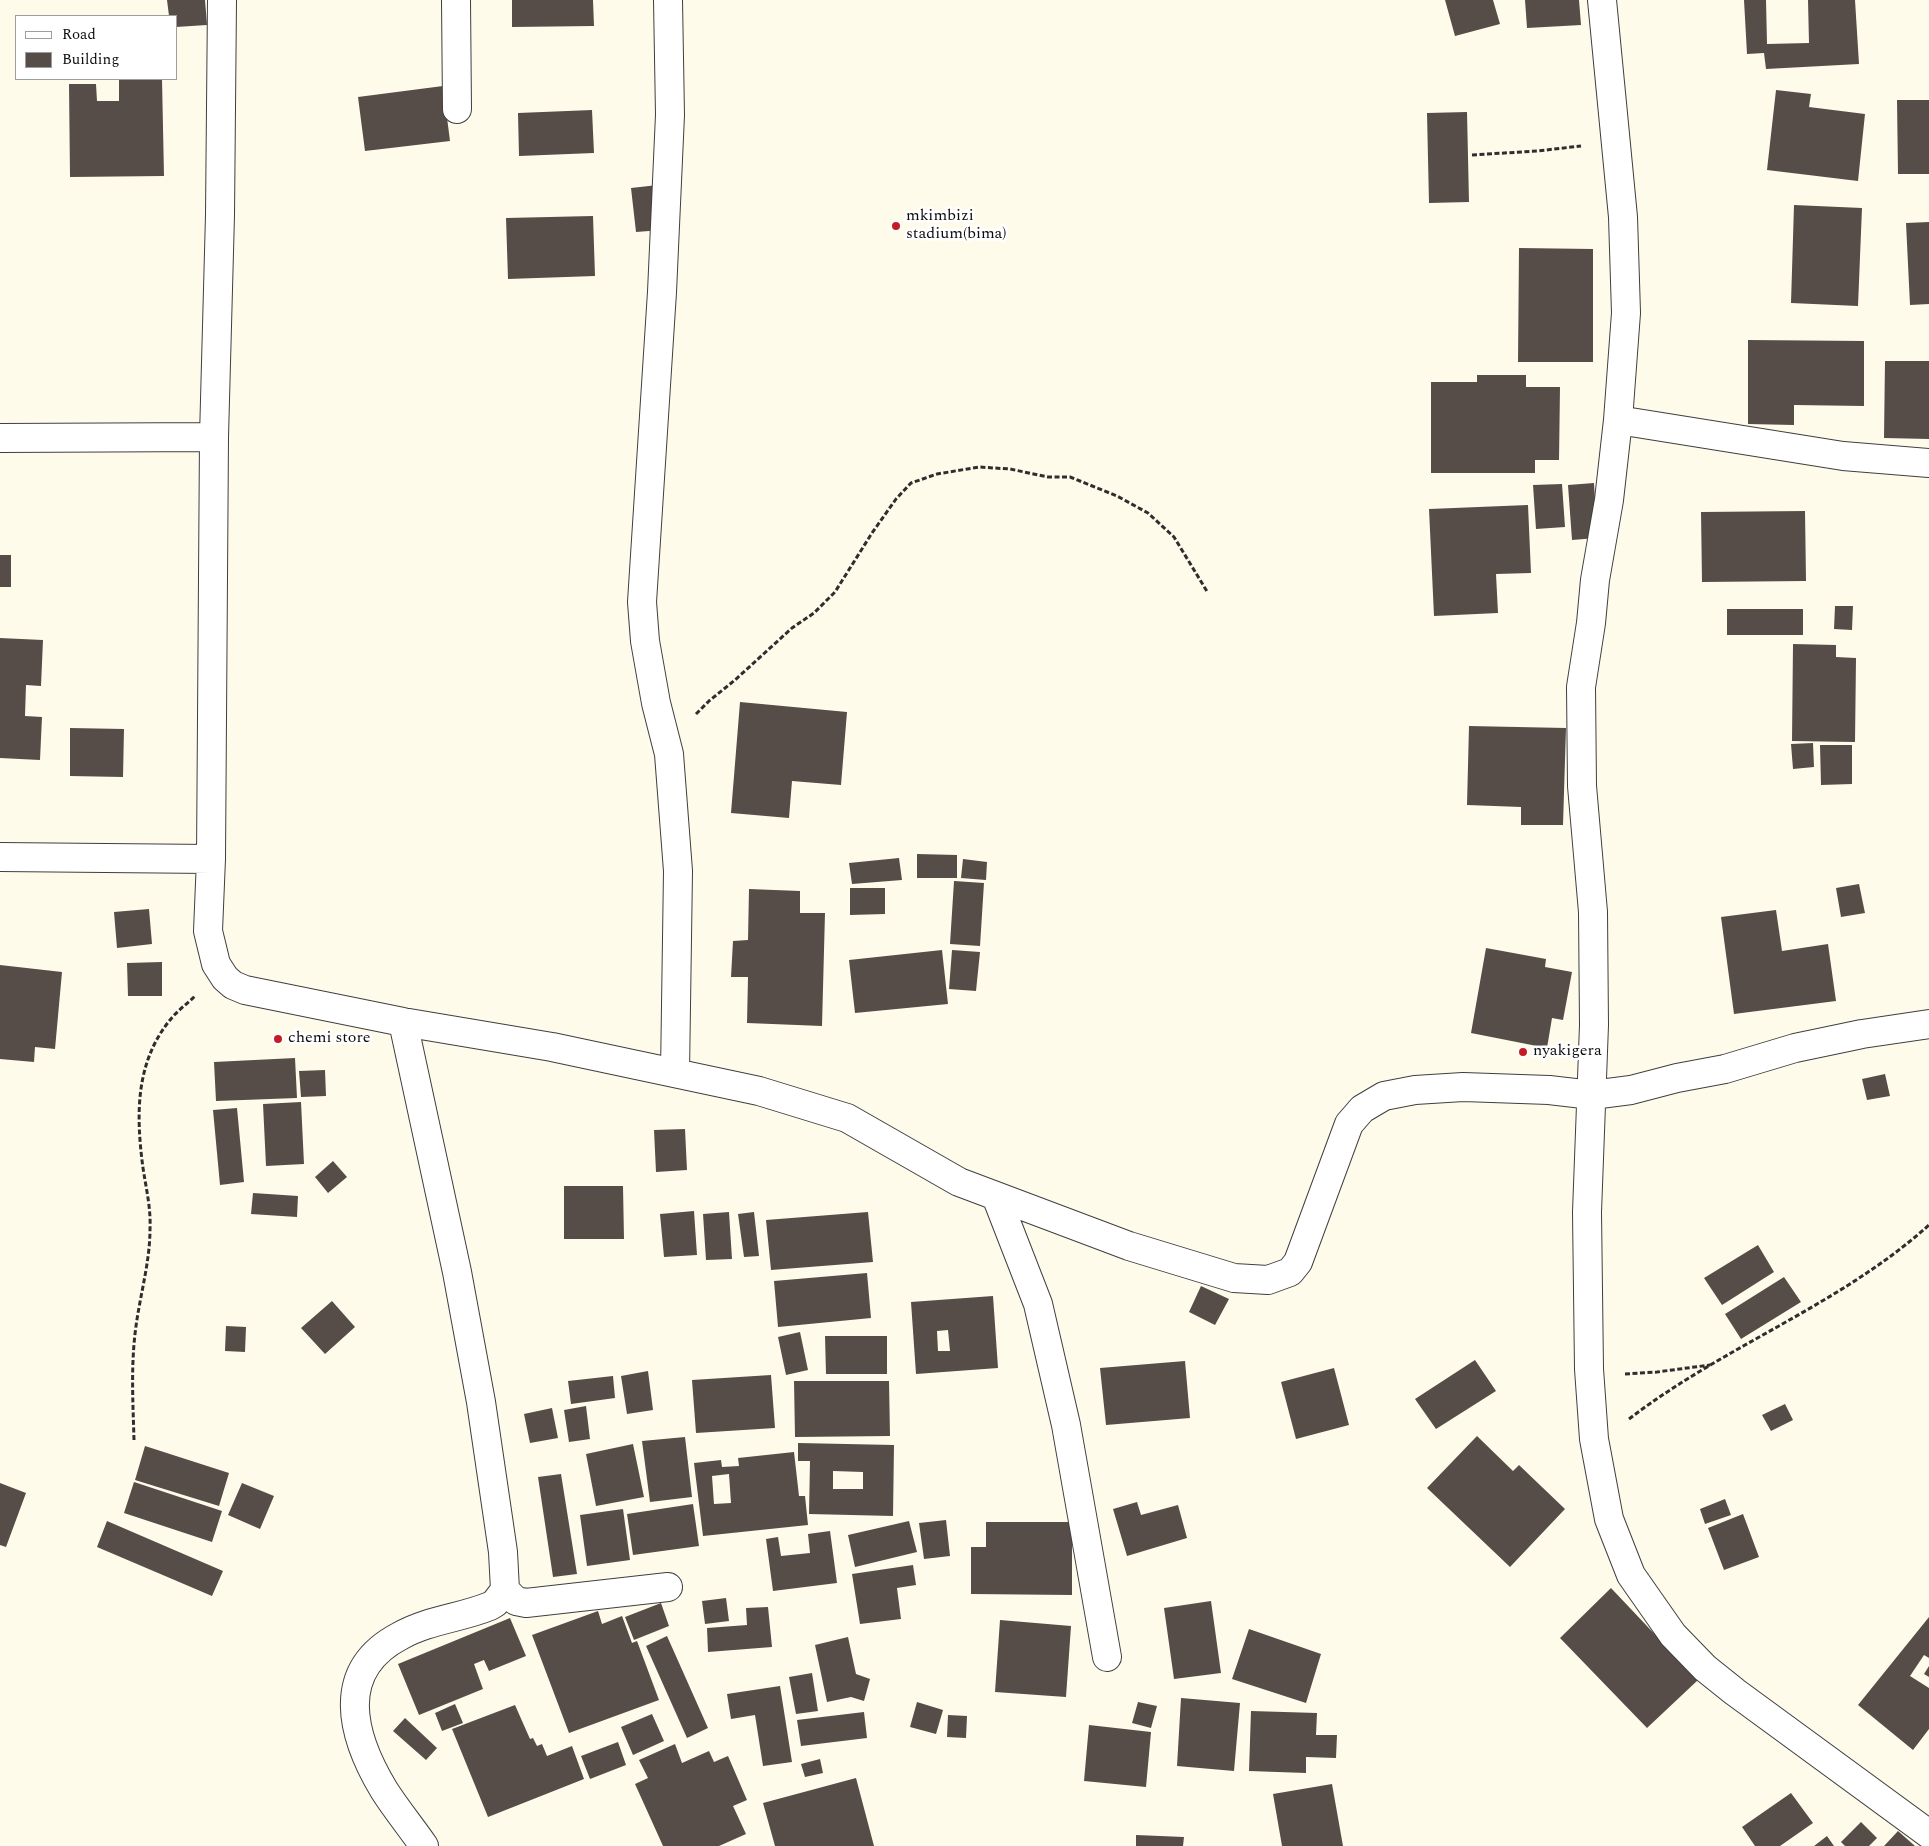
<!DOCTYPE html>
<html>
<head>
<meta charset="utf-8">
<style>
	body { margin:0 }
	#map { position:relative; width:1929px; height:1846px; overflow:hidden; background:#fffbeb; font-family:Spectral,serif }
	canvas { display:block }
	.legend { position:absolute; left:15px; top:15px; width:162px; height:65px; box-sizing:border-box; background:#fff; border:1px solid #9e9e9e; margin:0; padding:6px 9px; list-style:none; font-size:15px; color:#0c0c0c }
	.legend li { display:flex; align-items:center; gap:10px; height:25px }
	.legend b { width:25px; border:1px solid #9e9e9e }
</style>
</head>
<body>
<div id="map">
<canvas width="1929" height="1846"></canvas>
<ul class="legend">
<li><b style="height:6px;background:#fff"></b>Road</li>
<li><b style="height:14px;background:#564d48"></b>Building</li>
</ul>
</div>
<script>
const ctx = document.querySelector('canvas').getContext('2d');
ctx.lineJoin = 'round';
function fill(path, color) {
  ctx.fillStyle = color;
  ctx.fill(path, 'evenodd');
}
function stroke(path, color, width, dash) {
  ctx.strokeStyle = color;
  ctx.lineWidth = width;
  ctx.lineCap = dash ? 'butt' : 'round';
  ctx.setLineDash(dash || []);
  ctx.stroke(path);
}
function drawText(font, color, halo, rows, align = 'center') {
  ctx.font = font + ' Spectral,serif';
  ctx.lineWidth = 5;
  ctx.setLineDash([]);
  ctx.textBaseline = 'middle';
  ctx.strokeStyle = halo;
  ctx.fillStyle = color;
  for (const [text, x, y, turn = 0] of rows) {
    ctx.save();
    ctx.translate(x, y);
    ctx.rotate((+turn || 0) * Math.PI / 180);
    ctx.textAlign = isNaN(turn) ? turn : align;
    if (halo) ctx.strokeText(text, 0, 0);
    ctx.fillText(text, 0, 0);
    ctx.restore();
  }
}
const building = new Path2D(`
	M 167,0 L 205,0 L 207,25 L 176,27 L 176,16 L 169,16 Z
	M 512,0 L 593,0 L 594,26 L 512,27 Z
	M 1445,0 L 1493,0 L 1500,24 L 1455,36 Z
	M 1525,0 L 1579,0 L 1581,25 L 1527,28 Z
	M 1744,0 L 1766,0 L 1767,44 L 1809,43 L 1808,0 L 1855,0 L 1859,64 L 1766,69 L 1764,53 L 1747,54 Z
	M 119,79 L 162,79 L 164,176 L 70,177 L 69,84 L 96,84 L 97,101 L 119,101 Z
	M 443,86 L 450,141 L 365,151 L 358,97 Z
	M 1776,90 L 1811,94 L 1809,107 L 1865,114 L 1858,181 L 1767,170 Z
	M 1897,100 L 1929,100 L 1929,174 L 1898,174 Z
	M 592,110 L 594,153 L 519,156 L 518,113 Z
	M 1467,112 L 1469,202 L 1429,203 L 1427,113 Z
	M 658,185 L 662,230 L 636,232 L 631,188 Z
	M 1794,205 L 1862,208 L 1858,306 L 1791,303 Z
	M 593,216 L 595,276 L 508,279 L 506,218 Z
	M 1929,222 L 1929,304 L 1910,305 L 1906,223 Z
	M 1519,248 L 1593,249 L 1593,362 L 1518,362 Z
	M 1748,340 L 1864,341 L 1864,406 L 1794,405 L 1794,425 L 1748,424 Z
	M 1885,361 L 1929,361 L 1929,439 L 1884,438 Z
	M 1477,375 L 1526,375 L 1526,387 L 1560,387 L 1559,460 L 1535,460 L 1535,473 L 1431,473 L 1431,382 L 1477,382 Z
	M 1594,483 L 1597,538 L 1572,540 L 1568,485 Z
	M 1562,484 L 1565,527 L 1536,529 L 1533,485 Z
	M 1528,505 L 1531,573 L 1496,574 L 1498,613 L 1434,616 L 1429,509 Z
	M 1805,511 L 1806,581 L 1702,582 L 1701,512 Z
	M 0,555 L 11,555 L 11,587 L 0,587 Z
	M 1835,606 L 1853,606 L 1852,630 L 1834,629 Z
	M 1727,609 L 1803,609 L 1803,635 L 1727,635 Z
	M 0,638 L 43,640 L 41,686 L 26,685 L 25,716 L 42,717 L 40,760 L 0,758 Z
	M 1793,644 L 1836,645 L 1836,657 L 1856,658 L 1855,742 L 1792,741 Z
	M 740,702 L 847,712 L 841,785 L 792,781 L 789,818 L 731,813 Z
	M 1469,726 L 1566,728 L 1563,825 L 1521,825 L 1521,807 L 1467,805 Z
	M 70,728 L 124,729 L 123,777 L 70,776 Z
	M 1813,743 L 1814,767 L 1793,769 L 1791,744 Z
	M 1820,745 L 1852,745 L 1852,784 L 1821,785 Z
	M 917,854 L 957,855 L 957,878 L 917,878 Z
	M 899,858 L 902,880 L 852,884 L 849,863 Z
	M 963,859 L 987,862 L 986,880 L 961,878 Z
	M 954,881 L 984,883 L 980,946 L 950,944 Z
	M 1859,884 L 1865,913 L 1841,917 L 1836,888 Z
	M 850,888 L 885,888 L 885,914 L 850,915 Z
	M 749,889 L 800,891 L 800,913 L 825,913 L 822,1026 L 747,1023 L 748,977 L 731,977 L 733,941 L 748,940 Z
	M 149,909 L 152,944 L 117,948 L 114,912 Z
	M 1776,910 L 1782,951 L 1828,944 L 1836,1001 L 1734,1014 L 1721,917 Z
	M 1486,948 L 1546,959 L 1545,967 L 1572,972 L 1563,1020 L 1552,1018 L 1547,1048 L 1471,1033 Z
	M 942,950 L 948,1004 L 855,1013 L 849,960 Z
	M 952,950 L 980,952 L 976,991 L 949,989 Z
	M 162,962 L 162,996 L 128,996 L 127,963 Z
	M 0,965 L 62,972 L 55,1049 L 35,1047 L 34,1062 L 0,1059 Z
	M 295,1058 L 297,1098 L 216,1101 L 214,1062 Z
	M 325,1070 L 326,1096 L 301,1097 L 299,1071 Z
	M 1885,1074 L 1890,1096 L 1867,1100 L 1862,1079 Z
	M 301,1102 L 304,1164 L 266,1166 L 263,1104 Z
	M 237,1108 L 244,1182 L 220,1185 L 213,1110 Z
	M 685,1129 L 687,1170 L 656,1172 L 654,1130 Z
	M 333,1161 L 347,1177 L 328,1193 L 315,1177 Z
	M 564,1186 L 623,1186 L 624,1239 L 564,1239 Z
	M 253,1193 L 298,1196 L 297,1217 L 251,1214 Z
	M 694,1211 L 697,1255 L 664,1257 L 660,1214 Z
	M 729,1212 L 732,1259 L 706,1260 L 703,1214 Z
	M 754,1212 L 759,1256 L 744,1257 L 738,1214 Z
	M 868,1212 L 873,1262 L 771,1270 L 766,1220 Z
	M 1758,1245 L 1774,1272 L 1722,1305 L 1704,1278 Z
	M 867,1273 L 871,1318 L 778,1327 L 774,1281 Z
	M 1784,1277 L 1801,1302 L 1741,1339 L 1725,1314 Z
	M 1201,1286 L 1229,1299 L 1215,1325 L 1189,1312 Z
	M 993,1296 L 998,1368 L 916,1374 L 911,1302 ZM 948,1330 L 950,1351 L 938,1351 L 937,1331 Z
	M 332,1301 L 355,1327 L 325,1354 L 301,1328 Z
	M 226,1326 L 246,1327 L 245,1352 L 225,1351 Z
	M 800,1332 L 808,1370 L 786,1375 L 778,1337 Z
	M 825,1336 L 887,1336 L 887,1374 L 826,1374 Z
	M 1475,1360 L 1496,1391 L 1436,1429 L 1415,1399 Z
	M 1185,1361 L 1190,1418 L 1106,1425 L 1100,1368 Z
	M 1334,1368 L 1349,1425 L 1296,1439 L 1281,1382 Z
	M 648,1371 L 653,1410 L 627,1414 L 621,1376 Z
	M 771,1375 L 775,1428 L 696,1433 L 692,1380 Z
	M 613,1376 L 615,1398 L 571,1404 L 568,1381 Z
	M 794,1381 L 889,1381 L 890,1436 L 795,1437 Z
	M 1785,1404 L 1793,1420 L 1771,1431 L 1762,1415 Z
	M 586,1406 L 590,1439 L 569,1442 L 564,1410 Z
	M 552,1408 L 558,1438 L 530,1443 L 524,1414 Z
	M 1477,1436 L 1513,1471 L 1519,1465 L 1565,1509 L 1510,1567 L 1427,1488 Z
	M 685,1437 L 692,1497 L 650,1502 L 642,1441 Z
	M 798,1443 L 894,1445 L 893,1516 L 809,1514 L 810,1461 L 798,1461 ZM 833,1471 L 863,1472 L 863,1489 L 833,1489 Z
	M 633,1444 L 644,1497 L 596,1506 L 586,1454 Z
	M 145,1446 L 229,1473 L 219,1506 L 135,1480 Z
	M 794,1452 L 799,1496 L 805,1496 L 808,1525 L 703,1536 L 694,1463 L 721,1460 L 722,1467 L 739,1466 L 738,1458 ZM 729,1474 L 731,1503 L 714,1504 L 712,1476 Z
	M 561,1474 L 577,1574 L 553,1577 L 538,1477 Z
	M 134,1482 L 222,1511 L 212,1542 L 124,1513 Z
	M 0,1483 L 26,1493 L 6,1547 L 0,1545 Z
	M 242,1483 L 274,1496 L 260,1529 L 228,1515 Z
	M 1725,1499 L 1731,1515 L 1705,1524 L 1700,1509 Z
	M 1137,1502 L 1141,1515 L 1178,1505 L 1187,1538 L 1127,1556 L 1113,1509 Z
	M 693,1504 L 699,1546 L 633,1555 L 627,1514 Z
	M 623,1509 L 630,1560 L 587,1566 L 580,1515 Z
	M 1743,1514 L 1759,1557 L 1724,1570 L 1708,1528 Z
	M 946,1520 L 950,1556 L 924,1559 L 919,1523 Z
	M 107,1521 L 223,1571 L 212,1596 L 97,1547 Z
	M 909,1521 L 917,1552 L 855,1567 L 848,1535 Z
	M 986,1522 L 1072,1522 L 1072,1595 L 971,1594 L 971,1547 L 986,1547 Z
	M 830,1531 L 837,1583 L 773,1591 L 766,1539 L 778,1537 L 781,1556 L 810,1553 L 808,1534 Z
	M 913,1565 L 916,1585 L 897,1588 L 901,1619 L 860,1624 L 852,1574 Z
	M 1611,1588 L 1698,1680 L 1647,1728 L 1560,1638 Z
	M 726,1598 L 729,1621 L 705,1624 L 702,1601 Z
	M 1211,1601 L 1221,1673 L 1174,1679 L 1164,1608 Z
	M 661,1603 L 669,1626 L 634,1640 L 625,1617 Z
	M 768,1607 L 772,1647 L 708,1652 L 707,1628 L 747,1625 L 746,1608 Z
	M 598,1611 L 602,1624 L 622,1616 L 632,1643 L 637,1641 L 659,1700 L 569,1733 L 532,1635 Z
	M 1929,1617 L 1929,1658 L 1924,1655 L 1910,1676 L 1929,1688 L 1929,1729 L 1913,1750 L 1858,1705 Z
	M 510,1618 L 526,1656 L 489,1671 L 484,1660 L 474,1664 L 483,1689 L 419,1715 L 398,1664 Z
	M 1000,1620 L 1071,1626 L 1066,1697 L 995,1692 Z
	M 1249,1629 L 1321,1654 L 1306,1703 L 1232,1679 Z
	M 667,1636 L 708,1728 L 687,1738 L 646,1646 Z
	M 848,1637 L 856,1674 L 870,1679 L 864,1701 L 851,1697 L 827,1702 L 815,1645 Z
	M 1929,1666 L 1929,1677 L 1924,1674 Z
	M 812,1673 L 818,1711 L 796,1714 L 789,1677 Z
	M 780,1686 L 792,1762 L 763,1766 L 755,1715 L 731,1719 L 727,1694 Z
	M 1181,1698 L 1240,1703 L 1234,1771 L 1177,1766 Z
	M 917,1702 L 943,1710 L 936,1734 L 910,1727 Z
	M 1138,1702 L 1157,1706 L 1151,1728 L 1132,1723 Z
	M 455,1704 L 463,1723 L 442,1731 L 435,1713 Z
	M 515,1705 L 530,1739 L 533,1738 L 537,1746 L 542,1744 L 547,1756 L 572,1746 L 584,1779 L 488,1817 L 452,1729 Z
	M 1251,1711 L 1317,1713 L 1316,1735 L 1337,1735 L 1336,1758 L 1306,1757 L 1306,1773 L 1249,1771 Z
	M 864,1712 L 867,1738 L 801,1746 L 797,1720 Z
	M 652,1714 L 664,1741 L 633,1755 L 621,1727 Z
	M 948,1715 L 967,1716 L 966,1738 L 947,1737 Z
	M 405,1718 L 437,1748 L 426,1760 L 393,1731 Z
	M 1089,1725 L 1151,1732 L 1146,1787 L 1084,1781 Z
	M 618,1742 L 626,1765 L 590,1779 L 581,1756 Z
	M 675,1744 L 682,1763 L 709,1751 L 714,1762 L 728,1756 L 747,1800 L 733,1806 L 746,1834 L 719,1846 L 663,1846 L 635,1784 L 648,1778 L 639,1760 Z
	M 820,1759 L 823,1773 L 805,1777 L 801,1764 Z
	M 856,1778 L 874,1846 L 775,1846 L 763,1803 Z
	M 1332,1784 L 1343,1846 L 1282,1846 L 1273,1794 Z
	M 1791,1793 L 1813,1823 L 1780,1846 L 1755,1846 L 1742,1827 Z
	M 1861,1822 L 1877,1838 L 1869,1846 L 1845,1846 L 1841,1842 Z
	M 1898,1831 L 1915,1846 L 1884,1846 Z
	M 1136,1835 L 1184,1837 L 1183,1846 L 1136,1846 Z
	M 1827,1836 L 1834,1846 L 1814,1846 Z`);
const path = new Path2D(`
	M 1472,155 L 1537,151 L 1581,146
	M 696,714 L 709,701 L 735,680 L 792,628 L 814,613 L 835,592 L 872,533 L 896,499 L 911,483 L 937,474 L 979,467 L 1010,469 L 1048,477 L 1070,477 L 1117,496 L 1148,513 L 1174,537 L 1208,593
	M 1625,1374 L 1657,1372 L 1710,1365
	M 1629,1419 C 1724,1346 1840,1305 1929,1225
	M 134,1440 C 133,1404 131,1369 135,1334 C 139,1298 150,1264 150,1229 C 151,1208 146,1188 143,1168 C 136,1116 135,1063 170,1020 C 177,1011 187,1004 195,996`);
const minor = new Path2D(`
	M 222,0 L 220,215 L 214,437 L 211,859 L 208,931 L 216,964 L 225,978 L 233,985 L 245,990 L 403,1022 L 552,1047 L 759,1091 L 847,1118 L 959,1182 L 1129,1246 L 1234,1278 L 1268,1280 L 1290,1272 L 1298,1262 L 1349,1124 L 1362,1109 L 1384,1096 L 1415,1090 L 1463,1087 L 1549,1090 L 1592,1095 L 1631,1090 L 1677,1078 L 1725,1069 L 1795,1048 L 1862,1034 L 1929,1024
	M 456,0 L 457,109
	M 668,0 L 670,115 L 662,292 L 642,602 L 645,641 L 656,703 L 669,754 L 678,871 L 675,1073
	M 1602,0 L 1623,217 L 1626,313 L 1618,420 L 1609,500 L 1595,580 L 1591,623 L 1581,687 L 1582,786 L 1593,912 L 1594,1025 L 1587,1212 L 1589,1369 L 1594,1439 L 1609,1519 L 1631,1575 L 1673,1635 L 1705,1668 L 1735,1692 L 1929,1834
	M 1618,420 L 1843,456 L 1929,463
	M 0,438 L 214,437
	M 0,857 L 211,859
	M 403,1022 L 457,1272 L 481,1402 L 503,1552 L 505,1590 L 516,1601 L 526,1603 L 668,1587
	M 996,1196 L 1038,1304 L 1066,1425 L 1107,1657
	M 424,1846 C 411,1827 396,1809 384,1790 C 352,1737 333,1671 400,1636 C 428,1620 461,1618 490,1606 L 495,1603 L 505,1590`);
const markers = [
	[896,226,5,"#c51b25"],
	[278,1039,5,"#c51b25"],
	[1523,1052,5,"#c51b25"]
];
const poiNames = [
	["mkimbizi",906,217],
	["stadium(bima)",906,235],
	["chemi store",288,1039],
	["nyakigera",1533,1052]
];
fill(building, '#564d48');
stroke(minor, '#3f3f3f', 30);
stroke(path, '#2e2e2e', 3, [5, 2.5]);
stroke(minor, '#fff', 28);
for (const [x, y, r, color] of markers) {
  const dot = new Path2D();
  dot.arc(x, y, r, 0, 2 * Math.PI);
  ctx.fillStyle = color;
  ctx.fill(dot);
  stroke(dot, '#fff', 2);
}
drawText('16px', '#0c0c0c', '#fff', poiNames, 'left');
</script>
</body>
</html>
